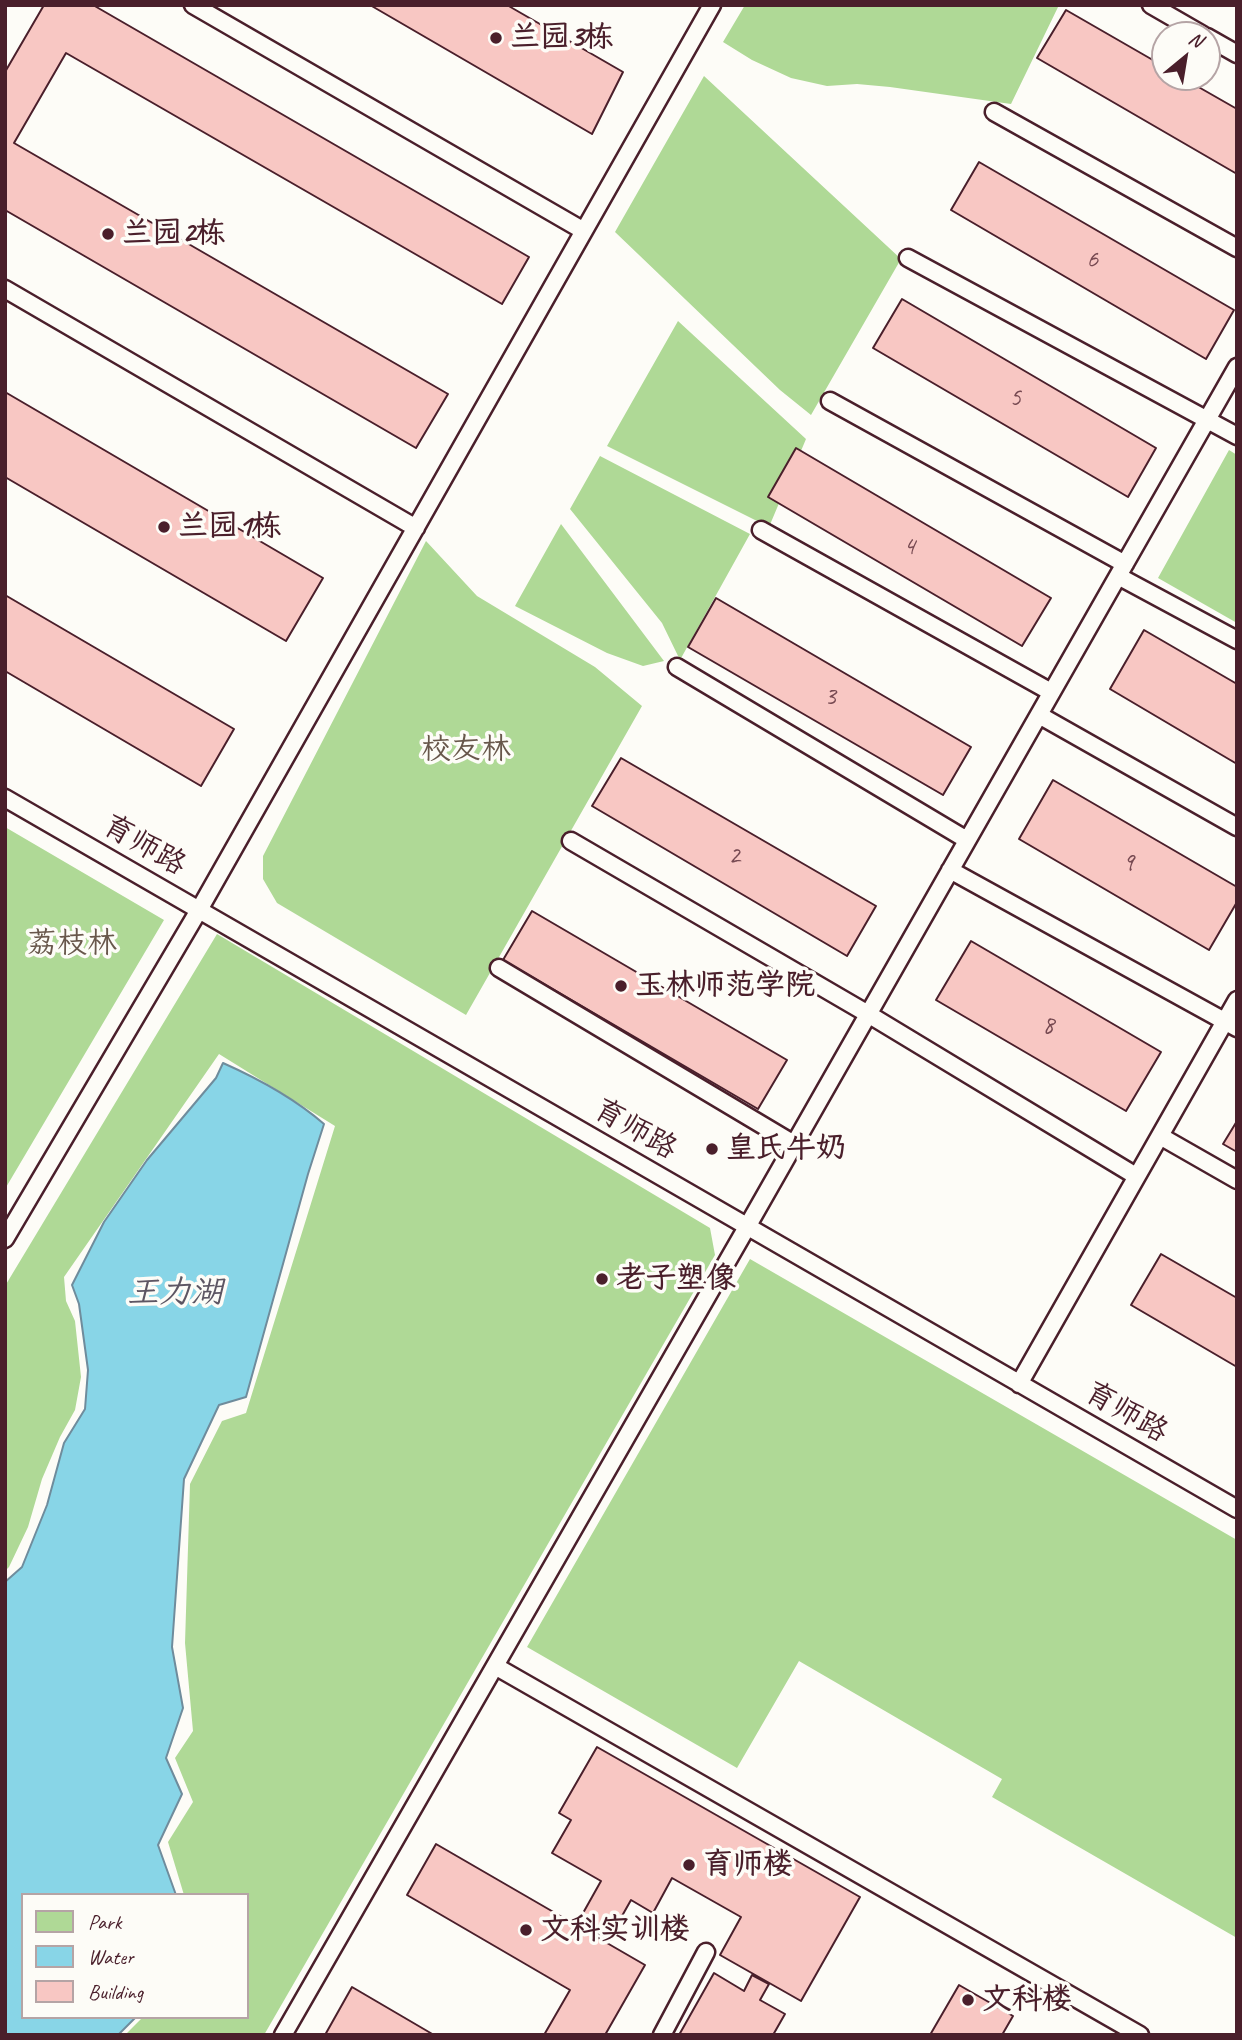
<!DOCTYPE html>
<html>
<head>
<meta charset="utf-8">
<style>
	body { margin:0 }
	#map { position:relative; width:1242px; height:2040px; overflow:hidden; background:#fdfcf7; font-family:Caveat,sans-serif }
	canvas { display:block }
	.frame { position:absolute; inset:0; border:7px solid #4a1f2b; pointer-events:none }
	.legend { position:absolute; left:21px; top:1893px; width:228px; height:126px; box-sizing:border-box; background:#fdfcf7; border:2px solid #b5a4a5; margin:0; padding:9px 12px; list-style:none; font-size:21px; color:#4a1f2b }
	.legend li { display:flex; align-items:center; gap:14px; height:35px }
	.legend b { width:35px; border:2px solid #b5a4a5 }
	.north { position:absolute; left:1151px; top:21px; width:70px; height:70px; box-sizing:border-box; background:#fdfcf7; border:2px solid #b5a4a5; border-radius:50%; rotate:30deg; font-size:19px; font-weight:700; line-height:28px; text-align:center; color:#4a1f2b }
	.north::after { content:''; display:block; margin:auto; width:24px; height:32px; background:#4a1f2b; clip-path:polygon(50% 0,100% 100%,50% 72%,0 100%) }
</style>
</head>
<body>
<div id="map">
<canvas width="1242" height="2040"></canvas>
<div class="frame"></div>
<ul class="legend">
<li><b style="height:19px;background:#afd996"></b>Park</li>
<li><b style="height:19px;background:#88d5e7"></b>Water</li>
<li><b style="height:19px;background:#f8c7c3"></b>Building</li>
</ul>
<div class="north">N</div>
</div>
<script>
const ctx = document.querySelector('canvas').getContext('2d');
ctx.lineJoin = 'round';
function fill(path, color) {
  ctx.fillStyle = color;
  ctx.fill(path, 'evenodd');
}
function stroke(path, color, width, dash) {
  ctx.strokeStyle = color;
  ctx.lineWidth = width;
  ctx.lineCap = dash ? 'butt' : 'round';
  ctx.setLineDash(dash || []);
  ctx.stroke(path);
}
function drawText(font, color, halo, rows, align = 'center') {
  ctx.font = font + ' Caveat,"LXGW WenKai TC",sans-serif';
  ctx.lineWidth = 7;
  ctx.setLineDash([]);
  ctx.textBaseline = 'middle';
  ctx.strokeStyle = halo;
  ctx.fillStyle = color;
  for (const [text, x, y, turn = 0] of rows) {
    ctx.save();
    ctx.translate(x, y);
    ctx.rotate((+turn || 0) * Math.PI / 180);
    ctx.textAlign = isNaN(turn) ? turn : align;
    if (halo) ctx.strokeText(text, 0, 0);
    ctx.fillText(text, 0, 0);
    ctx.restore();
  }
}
const green = new Path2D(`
	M 745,5 L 1059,5 L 1011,104 L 890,87 L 857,84 L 827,86 L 791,78 L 752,60 L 723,42 Z
	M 704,76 L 901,259 L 811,415 L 780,390 L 615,232 Z
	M 678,321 L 806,439 L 769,527 L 607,446 Z
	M 1229,450 L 1237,455 L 1237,623 L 1158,578 Z
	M 600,456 L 750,534 L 680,660 L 662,623 L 570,509 Z
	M 561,524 L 664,661 L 643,666 L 607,653 L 515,606 Z
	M 426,541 L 477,596 L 595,667 L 642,706 L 466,1015 L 277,903 L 263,879 L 263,856 Z
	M 5,827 L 164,920 L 5,1189 Z
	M 217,934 L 710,1228 L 715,1255 L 264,2035 L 125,2035 L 143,2017 L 247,2017 L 247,1895 L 184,1895 L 168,1842 L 193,1802 L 175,1758 L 193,1731 L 185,1643 L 190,1484 L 222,1421 L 246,1413 L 335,1126 L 219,1054 L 64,1277 L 66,1301 L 75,1321 L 81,1377 L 75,1410 L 60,1437 L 42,1479 L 28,1527 L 9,1567 L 5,1571 L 5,1286 Z
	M 750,1259 L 1237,1540 L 1237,1938 L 992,1797 L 1002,1779 L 799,1661 L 737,1768 L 527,1647 Z`);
const water = new Path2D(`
	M 223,1063 C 259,1079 294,1098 324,1124 L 308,1174 L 246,1397 L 219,1405 L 184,1479 L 172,1647 L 183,1708 L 166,1758 L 182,1794 L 158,1845 L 176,1895 L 23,1895 L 23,2017 L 136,2017 L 118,2035 L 5,2035 L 5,1582 L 22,1567 L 47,1505 L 64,1443 L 85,1409 L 88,1370 L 79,1304 L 72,1285 L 104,1222 L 147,1160 L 216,1078 Z`);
const building = new Path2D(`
	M 44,5 L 93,5 L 529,257 L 502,304 L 66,53 L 14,143 L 448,394 L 416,448 L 5,210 L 5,72 Z
	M 370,5 L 507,5 L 623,72 L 592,134 Z
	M 1066,10 L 1165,67 L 1165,77 L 1181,77 L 1237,109 L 1237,174 L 1037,58 Z
	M 979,162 L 1234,310 L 1206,359 L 951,210 Z
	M 902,299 L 1156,448 L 1128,497 L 873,348 Z
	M 5,392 L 323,578 L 286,641 L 5,477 Z
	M 796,448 L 1051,598 L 1022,646 L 768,497 Z
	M 5,595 L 234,729 L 201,786 L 5,671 Z
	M 716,598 L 971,747 L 943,795 L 688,647 Z
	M 1144,630 L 1237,684 L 1237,764 L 1110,689 Z
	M 621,758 L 876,906 L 847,956 L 592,806 Z
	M 1053,780 L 1237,887 L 1237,902 L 1209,950 L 1019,839 Z
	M 532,911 L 787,1060 L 758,1109 L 503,960 Z
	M 971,941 L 1161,1052 L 1126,1111 L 936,1000 Z
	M 1237,1121 L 1237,1152 L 1223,1144 Z
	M 1161,1254 L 1237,1298 L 1237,1367 L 1131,1305 Z
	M 597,1747 L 860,1897 L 801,2001 L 720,1955 L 741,1917 L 672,1878 L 653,1913 L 631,1900 L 609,1939 L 578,1922 L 601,1881 L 552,1853 L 571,1820 L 559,1813 Z
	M 436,1844 L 645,1965 L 605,2035 L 544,2035 L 570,1990 L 407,1895 Z
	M 714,1973 L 744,1991 L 752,1975 L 769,1984 L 760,2000 L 785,2014 L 773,2035 L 679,2035 Z
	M 959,1985 L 1013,2016 L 1002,2035 L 930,2035 Z
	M 352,1987 L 434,2035 L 325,2035 Z`);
const lane = new Path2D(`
	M 193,5 L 584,231
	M 1151,5 L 1203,35
	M 1207,37 L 1237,54
	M 994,112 L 1237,248
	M 908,258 L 1237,436
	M 5,289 L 416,528
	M 830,401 L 1125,564
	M 761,530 L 1051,692
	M 1118,576 L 1237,640
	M 677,667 L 967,840
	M 1039,715 L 1237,827
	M 5,798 L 1237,1509
	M 571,841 L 868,1014 L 1136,1176
	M 950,870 L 1237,1028
	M 499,968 L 794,1144
	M 1160,1136 L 1237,1180
	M 5,1239 L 199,910 L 712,5
	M 1019,1384 L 1237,1000
	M 495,1666 L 1140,2035
	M 283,2035 L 747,1227 L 1237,367
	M 662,2035 L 706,1952`);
const markers = [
	[496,38,7,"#4a1f2b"],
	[108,234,7,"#4a1f2b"],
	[164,527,7,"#4a1f2b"],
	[621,986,7,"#4a1f2b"],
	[712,1149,7,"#4a1f2b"],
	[602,1279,7,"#4a1f2b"],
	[689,1865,7,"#4a1f2b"],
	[526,1930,7,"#4a1f2b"],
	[968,2000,7,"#4a1f2b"]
];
const numberNames = [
	["6",1092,260],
	["5",1015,398],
	["4",909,547],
	["3",830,697],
	["2",734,856],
	["9",1128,863],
	["8",1048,1026]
];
const poiNames = [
	["兰园3栋",510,38],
	["兰园2栋",122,234],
	["兰园1栋",178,527],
	["玉林师范学院",635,986],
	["皇氏牛奶",726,1149],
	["老子塑像",616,1279],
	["育师楼",703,1865],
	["文科实训楼",540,1930],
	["文科楼",982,2000]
];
const parkNames = [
	["校友林",466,750],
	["荔枝林",72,944]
];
const streetNames = [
	["育师路",144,846,30],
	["育师路",635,1130,30],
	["育师路",1126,1413,30]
];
const waterNames = [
	["王力湖",175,1294]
];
fill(green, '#afd996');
fill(water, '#88d5e7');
stroke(water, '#6f8c9c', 2);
fill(building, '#f8c7c3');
stroke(building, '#4a1f2b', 2);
stroke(lane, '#4a1f2b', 21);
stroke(lane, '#fdfcf7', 16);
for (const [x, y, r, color] of markers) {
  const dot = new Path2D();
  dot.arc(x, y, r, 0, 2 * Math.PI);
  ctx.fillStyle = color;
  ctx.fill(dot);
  stroke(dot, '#fdfcf7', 2.5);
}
drawText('26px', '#764951', null, numberNames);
drawText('bold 30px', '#4a1f2b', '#fdfcf7', poiNames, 'left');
drawText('30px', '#68574b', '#fdfcf7', parkNames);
drawText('30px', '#4a1f2b', '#fdfcf7', streetNames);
drawText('italic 32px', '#5d5663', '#fdfcf7', waterNames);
</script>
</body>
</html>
